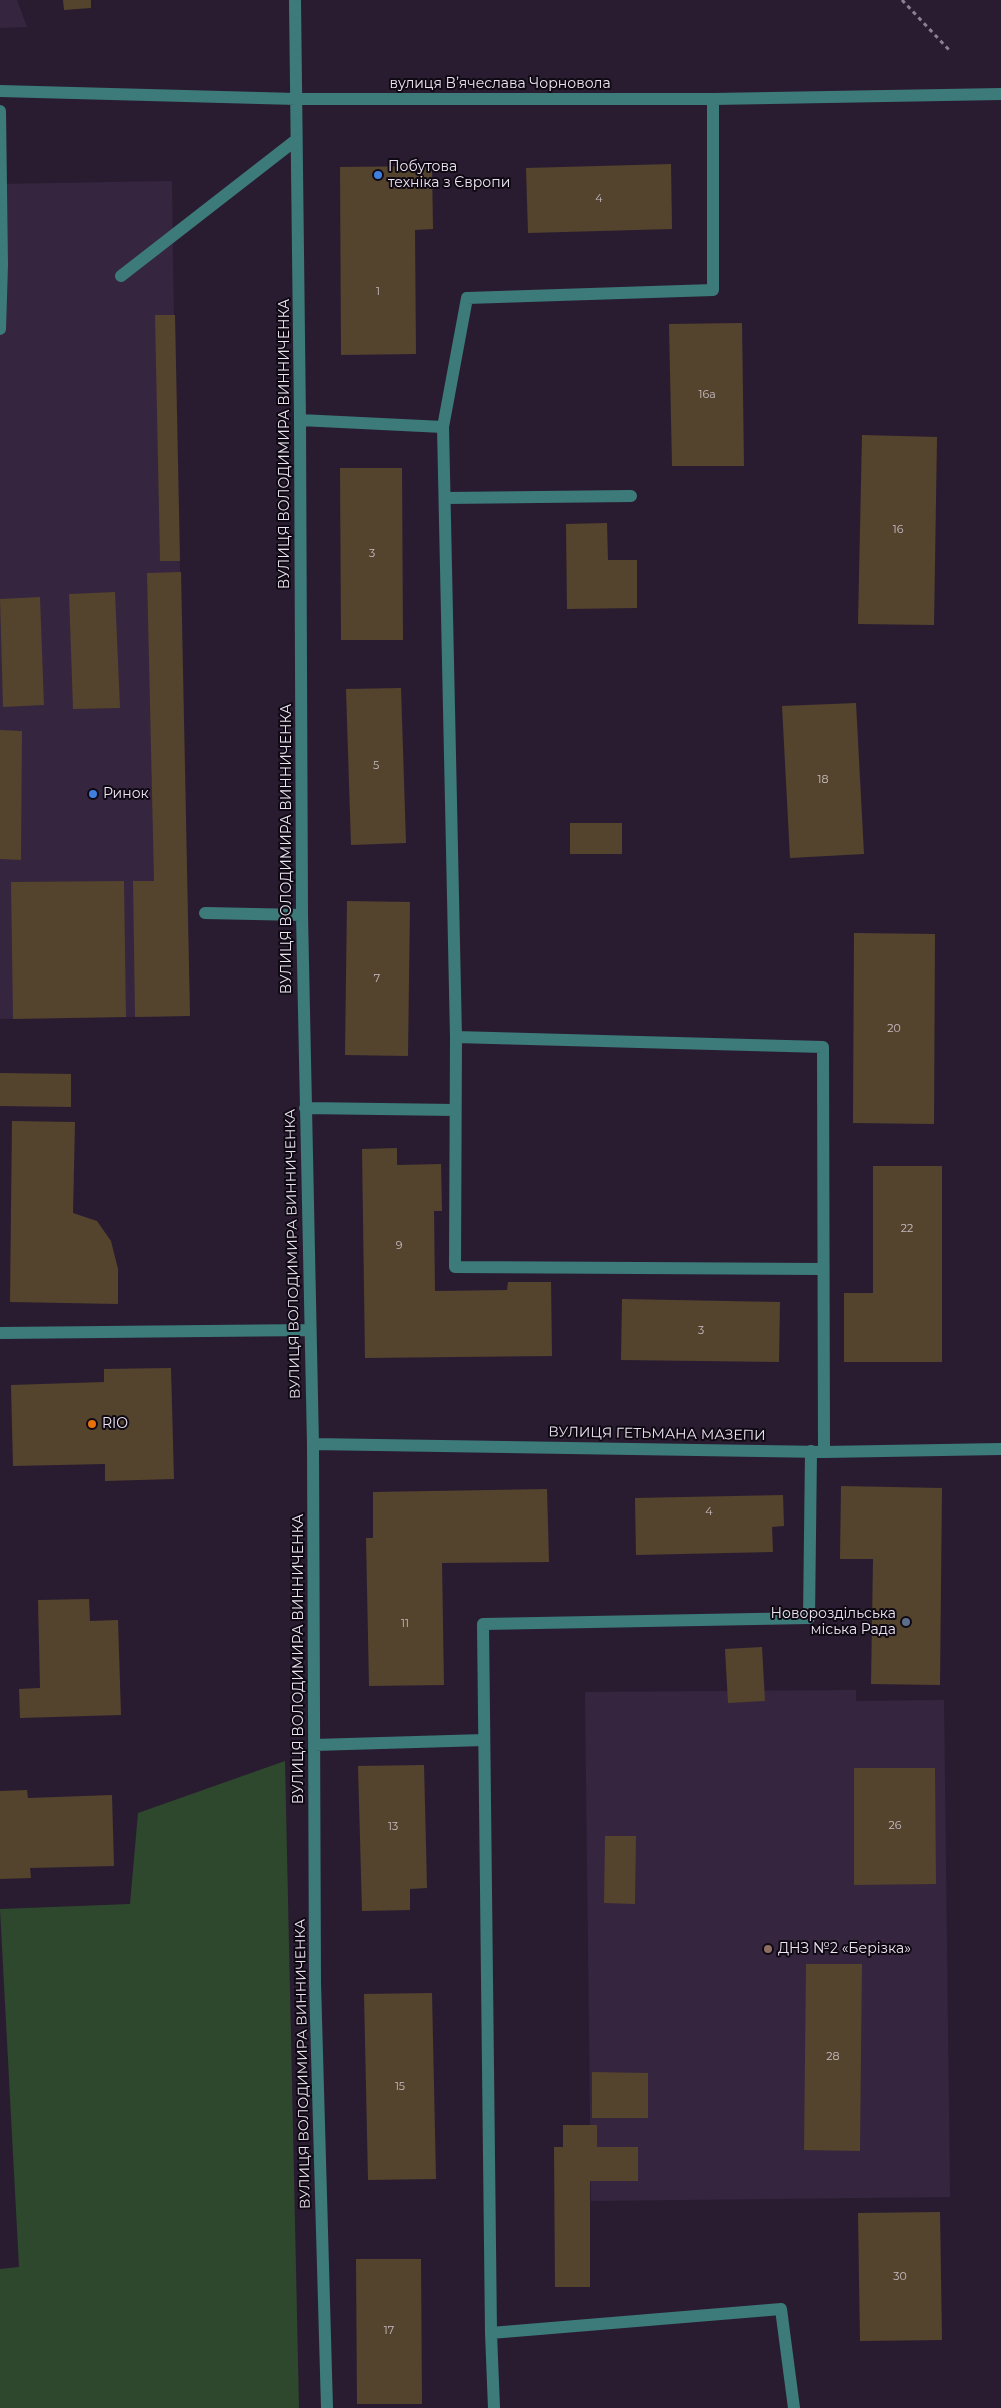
<!DOCTYPE html>
<html>
<head>
<meta charset="utf-8">
<style>
	body { margin:0 }
	canvas { display:block; background:#291c30 }
</style>
</head>
<body>
<canvas width="1001" height="2408"></canvas>
<script>
const ctx = document.querySelector('canvas').getContext('2d');
ctx.lineJoin = 'round';
function fill(path, color) {
  ctx.fillStyle = color;
  ctx.fill(path, 'evenodd');
}
function stroke(path, color, width, dash) {
  ctx.strokeStyle = color;
  ctx.lineWidth = width;
  ctx.lineCap = dash ? 'butt' : 'round';
  ctx.setLineDash(dash || []);
  ctx.stroke(path);
}
function drawText(font, color, halo, rows, align = 'center') {
  ctx.font = font + ' Montserrat,sans-serif';
  ctx.lineWidth = 4;
  ctx.setLineDash([]);
  ctx.textBaseline = 'middle';
  ctx.strokeStyle = halo;
  ctx.fillStyle = color;
  for (const [text, x, y, turn = 0] of rows) {
    ctx.save();
    ctx.translate(x, y);
    ctx.rotate((+turn || 0) * Math.PI / 180);
    ctx.textAlign = isNaN(turn) ? turn : align;
    if (halo) ctx.strokeText(text, 0, 0);
    ctx.fillText(text, 0, 0);
    ctx.restore();
  }
}
const built = new Path2D(`
	M 0,0 L 17,0 L 27,27 L 0,28 Z
	M 172,181 L 173,269 L 190,1016 L 0,1019 L 0,184 Z
	M 856,1690 L 856,1701 L 944,1700 L 950,2197 L 591,2201 L 585,1692 Z`);
const green = new Path2D(`
	M 285,1761 L 299,2408 L 0,2408 L 0,2269 L 19,2267 L 0,1909 L 130,1904 L 138,1813 Z`);
const building = new Path2D(`
	M 63,0 L 91,0 L 91,8 L 64,10 Z
	M 671,164 L 672,229 L 528,233 L 526,168 Z
	M 432,166 L 433,229 L 415,230 L 416,354 L 341,355 L 340,167 Z
	M 155,315 L 175,315 L 180,561 L 160,561 Z
	M 742,323 L 744,466 L 672,466 L 669,324 Z
	M 862,435 L 937,437 L 934,625 L 858,624 Z
	M 340,468 L 402,468 L 403,640 L 341,640 Z
	M 607,523 L 608,560 L 637,560 L 637,608 L 567,609 L 566,524 Z
	M 181,572 L 190,1016 L 135,1017 L 133,881 L 154,881 L 147,573 Z
	M 115,592 L 120,708 L 73,709 L 69,594 Z
	M 40,597 L 44,705 L 3,707 L 0,599 Z
	M 401,688 L 406,843 L 351,845 L 346,689 Z
	M 856,703 L 864,854 L 790,858 L 782,706 Z
	M 0,730 L 22,731 L 21,860 L 0,859 Z
	M 570,823 L 622,823 L 622,854 L 570,854 Z
	M 124,881 L 126,1017 L 13,1019 L 11,882 Z
	M 347,901 L 410,902 L 408,1056 L 345,1055 Z
	M 854,933 L 935,934 L 934,1124 L 853,1123 Z
	M 0,1073 L 71,1074 L 71,1107 L 0,1106 Z
	M 12,1121 L 75,1122 L 73,1213 L 97,1221 L 111,1241 L 118,1269 L 118,1304 L 10,1302 Z
	M 397,1148 L 397,1165 L 441,1164 L 442,1211 L 434,1211 L 435,1291 L 507,1290 L 508,1282 L 551,1282 L 552,1356 L 365,1358 L 362,1149 Z
	M 873,1166 L 942,1166 L 942,1362 L 844,1362 L 844,1293 L 873,1293 Z
	M 622,1299 L 780,1302 L 779,1362 L 621,1360 Z
	M 171,1368 L 174,1479 L 105,1481 L 105,1464 L 13,1466 L 11,1385 L 104,1382 L 104,1369 Z
	M 841,1486 L 942,1488 L 940,1685 L 871,1684 L 873,1559 L 840,1559 Z
	M 547,1489 L 549,1562 L 442,1563 L 444,1685 L 369,1686 L 366,1538 L 373,1538 L 373,1492 Z
	M 783,1495 L 784,1526 L 772,1527 L 773,1552 L 636,1555 L 635,1498 Z
	M 89,1599 L 90,1621 L 118,1620 L 121,1715 L 20,1718 L 19,1689 L 40,1688 L 38,1600 Z
	M 762,1647 L 765,1701 L 728,1703 L 725,1649 Z
	M 424,1765 L 427,1888 L 410,1889 L 410,1910 L 362,1911 L 358,1766 Z
	M 854,1768 L 935,1768 L 936,1884 L 854,1885 Z
	M 27,1790 L 28,1798 L 112,1795 L 114,1866 L 30,1868 L 31,1878 L 0,1879 L 0,1791 Z
	M 605,1836 L 636,1836 L 635,1904 L 604,1903 Z
	M 806,1964 L 862,1964 L 860,2151 L 804,2150 Z
	M 432,1993 L 436,2179 L 368,2180 L 364,1994 Z
	M 592,2072 L 648,2073 L 648,2118 L 592,2118 Z
	M 563,2125 L 597,2125 L 597,2147 L 638,2147 L 638,2181 L 590,2181 L 590,2287 L 555,2287 L 554,2147 L 563,2147 Z
	M 940,2212 L 942,2340 L 860,2341 L 858,2213 Z
	M 356,2259 L 421,2259 L 422,2404 L 357,2404 Z`);
const path = new Path2D(`
	M 902,0 L 951,52`);
const minor = new Path2D(`
	M 295,0 L 300,420 L 302,915 L 313,1444 L 315,1983 L 327,2408
	M 0,91 L 296,99 L 713,99 L 1001,94
	M 713,99 L 713,290 L 467,298 L 443,427 L 456,1037 L 455,1267 L 823,1269
	M 0,111 L 2,265 L 0,329
	M 121,276 L 296,140
	M 300,420 L 443,427
	M 446,498 L 631,496
	M 205,913 L 302,915
	M 456,1037 L 823,1047 L 824,1452
	M 305,1108 L 455,1110
	M 0,1333 L 310,1330
	M 313,1444 L 824,1452 L 1001,1449
	M 314,1745 L 484,1740
	M 491,2333 L 781,2309 L 794,2408
	M 494,2408 L 491,2333 L 483,1624 L 809,1618 L 811,1451`);
const markers = [
	[378,175,5,"#3f7fe0"],
	[93,794,5,"#3f7fe0"],
	[92,1424,5,"#e8710a"],
	[906,1622,5,"#5c6f8a"],
	[768,1949,5,"#8d6e63"]
];
const numberNames = [
	["4",599,199],
	["1",378,292],
	["16а",707,395],
	["16",898,530],
	["3",372,554],
	["5",376,766],
	["18",823,780],
	["7",377,979],
	["20",894,1029],
	["22",907,1229],
	["9",399,1246],
	["3",701,1331],
	["4",709,1512],
	["11",405,1624],
	["26",895,1826],
	["13",393,1827],
	["28",833,2057],
	["15",400,2087],
	["30",900,2277],
	["17",389,2331]
];
const streetNames = [
	["вулиця Вʼячеслава Чорновола",500,84],
	["ВУЛИЦЯ ВОЛОДИМИРА ВИННИЧЕНКА",285,444,-90],
	["ВУЛИЦЯ ВОЛОДИМИРА ВИННИЧЕНКА",287,849,-90],
	["ВУЛИЦЯ ВОЛОДИМИРА ВИННИЧЕНКА",293,1254,-91],
	["ВУЛИЦЯ ГЕТЬМАНА МАЗЕПИ",657,1434,1],
	["ВУЛИЦЯ ВОЛОДИМИРА ВИННИЧЕНКА",299,1659,-90],
	["ВУЛИЦЯ ВОЛОДИМИРА ВИННИЧЕНКА",303,2064,-91]
];
const poiNames = [
	["Побутова",388,167],
	["техніка з Європи",388,183],
	["Ринок",103,794],
	["RIO",102,1424],
	["Новороздільська",896,1614,"right"],
	["міська Рада",896,1630,"right"],
	["ДНЗ №2 «Берізка»",778,1949]
];
fill(built, '#35253f');
fill(green, '#2d482d');
fill(building, '#54432d');
stroke(path, '#8c8192', 3, [4, 4]);
stroke(minor, '#3d7a7a', 12);
for (const [x, y, r, color] of markers) {
  const dot = new Path2D();
  dot.arc(x, y, r, 0, 2 * Math.PI);
  ctx.fillStyle = color;
  ctx.fill(dot);
  stroke(dot, '#0e0912', 2);
}
drawText('11px', '#c7bcc1', null, numberNames);
drawText('14px', '#ede4f2', '#0e0912', streetNames);
drawText('14px', '#ede4f2', '#0e0912', poiNames, 'left');
</script>
</body>
</html>
